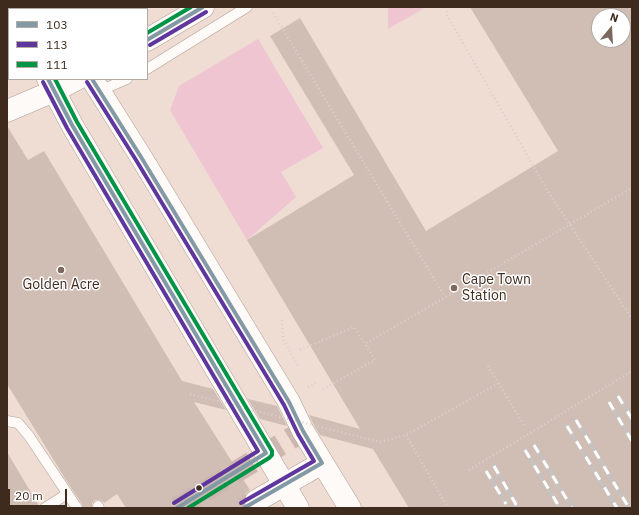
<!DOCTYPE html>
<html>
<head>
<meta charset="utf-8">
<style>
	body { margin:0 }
	#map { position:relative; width:639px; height:515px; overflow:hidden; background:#efdcd3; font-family:"IBM Plex Sans",sans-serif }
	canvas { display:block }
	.frame { position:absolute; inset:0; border:8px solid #3f2a1e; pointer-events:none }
	.legend { position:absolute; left:8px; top:8px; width:140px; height:72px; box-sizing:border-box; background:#fff; border:1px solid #b2aaa5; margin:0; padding:5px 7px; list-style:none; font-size:12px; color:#3f2a1e }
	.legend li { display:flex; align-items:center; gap:8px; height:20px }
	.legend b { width:20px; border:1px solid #b2aaa5 }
	.north { position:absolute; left:591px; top:8px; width:40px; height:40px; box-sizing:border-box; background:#fff; border:1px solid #b2aaa5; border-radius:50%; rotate:18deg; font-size:11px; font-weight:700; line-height:16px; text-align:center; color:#3f2a1e }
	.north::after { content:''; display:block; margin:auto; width:14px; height:18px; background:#7d685d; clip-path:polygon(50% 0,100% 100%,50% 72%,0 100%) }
	.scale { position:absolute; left:8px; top:489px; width:59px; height:18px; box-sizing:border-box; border:2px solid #3f2a1e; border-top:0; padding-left:5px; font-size:12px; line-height:14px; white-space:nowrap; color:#3f2a1e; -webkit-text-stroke:3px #fff; paint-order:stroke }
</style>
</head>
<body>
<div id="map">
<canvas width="639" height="515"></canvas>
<div class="frame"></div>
<ul class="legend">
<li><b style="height:5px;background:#839aa6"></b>103</li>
<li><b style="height:5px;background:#5e369d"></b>113</li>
<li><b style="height:5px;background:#009447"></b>111</li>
</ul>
<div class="north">N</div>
<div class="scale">20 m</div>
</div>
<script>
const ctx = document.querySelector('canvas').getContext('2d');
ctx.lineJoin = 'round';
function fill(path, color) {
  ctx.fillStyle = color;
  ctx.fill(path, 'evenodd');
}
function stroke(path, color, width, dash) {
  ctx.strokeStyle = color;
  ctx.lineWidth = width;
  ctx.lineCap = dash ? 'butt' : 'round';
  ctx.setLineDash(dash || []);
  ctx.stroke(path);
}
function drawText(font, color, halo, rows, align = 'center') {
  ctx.font = font + ' "IBM Plex Sans",sans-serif';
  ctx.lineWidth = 3;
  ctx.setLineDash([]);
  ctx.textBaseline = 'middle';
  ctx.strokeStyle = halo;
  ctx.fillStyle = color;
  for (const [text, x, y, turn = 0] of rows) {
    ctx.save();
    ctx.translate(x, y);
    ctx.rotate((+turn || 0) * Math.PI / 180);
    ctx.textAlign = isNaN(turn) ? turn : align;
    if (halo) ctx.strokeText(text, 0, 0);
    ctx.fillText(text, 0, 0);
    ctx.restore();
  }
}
const green = new Path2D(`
	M 388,7 L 426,7 L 388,29 Z
	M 258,39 L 323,148 L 281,172 L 296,197 L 247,240 L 170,110 L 179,86 Z`);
const building = new Path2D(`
	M 470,7 L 632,7 L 632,508 L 409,508 L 373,449 L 320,435 L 314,425 L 309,415 L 360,429 L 247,240 L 354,175 L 270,36 L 300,18 L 426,231 L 558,151 ZM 599,16 L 623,16 L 623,40 L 599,40 Z
	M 7,126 L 28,160 L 44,151 L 182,381 L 213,389 L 226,410 L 194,402 L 250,490 L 245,494 L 244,501 L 246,508 L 126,508 L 117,494 L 104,503 L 102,501 L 99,500 L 95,500 L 92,503 L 92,508 L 83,508 L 82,504 L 66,480 L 7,384 Z
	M 248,399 L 277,406 L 287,426 L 260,419 Z
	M 7,452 L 39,506 L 39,508 L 7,508 Z`);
const secondaryTunnel = new Path2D(`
	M 177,508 L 303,431
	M 244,508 L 256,501`);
const path = new Path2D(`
	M 448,7 L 447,10 L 447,15 L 547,190 L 632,319
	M 608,7 L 614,16
	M 273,13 L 445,297
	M 623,32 L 632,47
	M 282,320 L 283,339 L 298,366
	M 300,350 L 354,327 L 365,344
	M 488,366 L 524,425
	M 308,387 L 318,381
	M 323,389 L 375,360 L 365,344 L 632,188
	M 406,435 L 448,508
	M 380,442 L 406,435 L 499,383
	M 469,470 L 632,371`);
const lane = new Path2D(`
	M 147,69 L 247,7
	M 99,91 L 127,79
	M 7,421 L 18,423 L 29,436 L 77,508
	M 98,506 L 99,508
	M 45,508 L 67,494`);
const secondary = new Path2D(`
	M 90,9 L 93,7
	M 147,40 L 203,7
	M 7,57 L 9,55
	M 7,111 L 54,91 L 77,79
	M 256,501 L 322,463`);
const primary = new Path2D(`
	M 8,7 L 9,9
	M 50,7 L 51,9
	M 48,79 L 72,125 L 298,508
	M 92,79 L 141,157 L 289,402 L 303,431 L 350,508`);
const rail = new Path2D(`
	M 618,396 L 632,419
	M 609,402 L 632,441
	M 576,420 L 629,508
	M 567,426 L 617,508
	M 534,445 L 572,508
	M 525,450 L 560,508
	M 494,466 L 518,508
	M 486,471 L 506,504`);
const pathBridge = new Path2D(`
	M 190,394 L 380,442`);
const bus1 = new Path2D(`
	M 147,40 L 203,7
	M 48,79 L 72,125 L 266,453 L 177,508
	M 92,79 L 141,157 L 289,402 L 303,431 L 322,463 L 244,508`);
const bus2 = new Path2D(`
	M 150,45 L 206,12
	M 43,82 L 67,128 L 258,451 L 174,503
	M 87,82 L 136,160 L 284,405 L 298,434 L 314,461 L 241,503`);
const bus3 = new Path2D(`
	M 147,33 L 191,7
	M 55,79 L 77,122 L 272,451 L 272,455 L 269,458 L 188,508`);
const markers = [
	[61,270,4,"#7d685d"],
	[454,288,4,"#7d685d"],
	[199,488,3.5,"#3f2a1e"]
];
const poiNames = [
	["Cape Town",462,280],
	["Station",462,296],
	["Golden Acre",61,285,"center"]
];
fill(green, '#eec5d1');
fill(building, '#d0bdb4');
stroke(secondaryTunnel, '#ccb8af', 22, [22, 11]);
stroke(lane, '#b19e95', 11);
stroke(secondary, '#b19e95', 23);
stroke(primary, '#b19e95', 23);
stroke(path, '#d7d1ce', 2.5, [1, 3]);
stroke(lane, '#fdfaf8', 10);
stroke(secondary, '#fdfaf8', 22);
stroke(primary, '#fdfaf8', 22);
stroke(rail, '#c7c2bf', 4.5);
stroke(rail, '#fff', 3, [9]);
stroke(pathBridge, '#d7d1ce', 2.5, [1, 3]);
stroke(bus1, '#839aa6', 4);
stroke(bus2, '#5e369d', 4);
stroke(bus3, '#009447', 4);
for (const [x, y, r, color] of markers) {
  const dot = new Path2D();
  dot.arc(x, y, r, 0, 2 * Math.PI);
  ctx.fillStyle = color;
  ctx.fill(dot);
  stroke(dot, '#fff', 1.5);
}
drawText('14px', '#3f2a1e', '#fff', poiNames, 'left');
</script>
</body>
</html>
